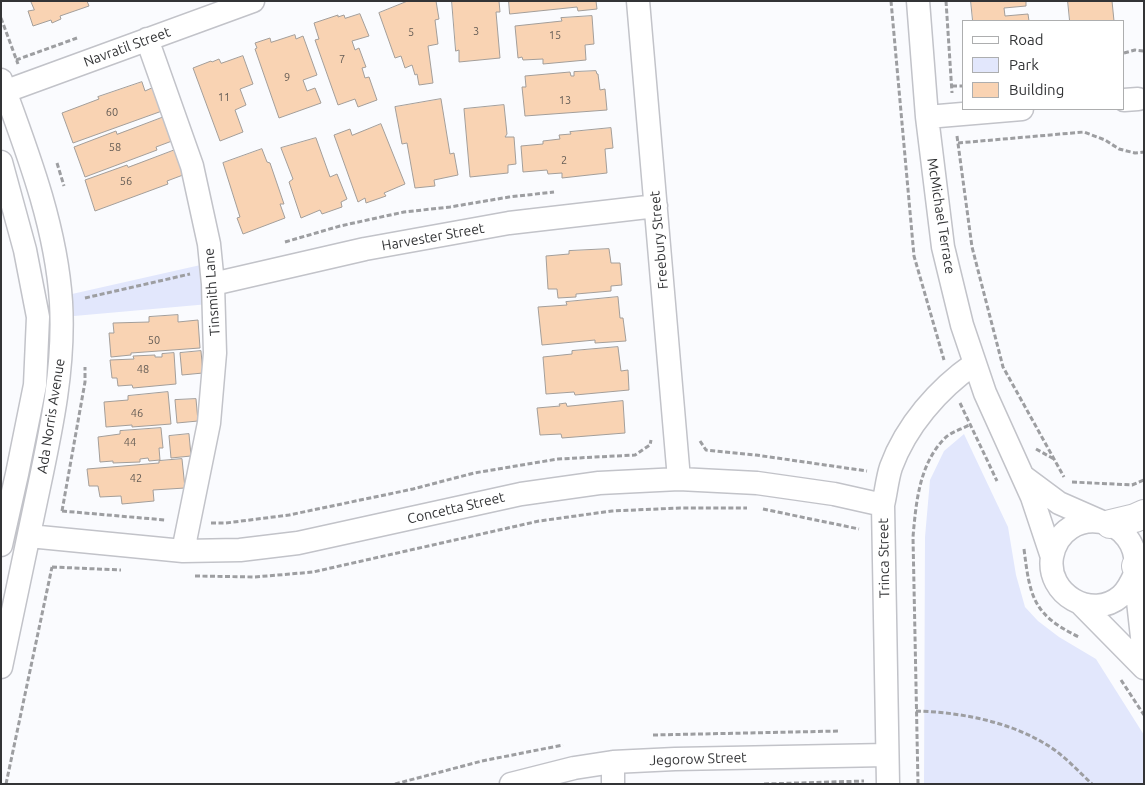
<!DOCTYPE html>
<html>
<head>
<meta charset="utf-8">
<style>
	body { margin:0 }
	#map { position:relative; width:1145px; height:785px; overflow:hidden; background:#fafbfe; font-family:Ubuntu,sans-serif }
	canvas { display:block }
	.frame { position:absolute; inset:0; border:2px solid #333436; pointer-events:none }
	.legend { position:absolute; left:962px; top:20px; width:162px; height:90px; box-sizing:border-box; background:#fff; border:1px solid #adaeaf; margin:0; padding:6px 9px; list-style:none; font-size:15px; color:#333436 }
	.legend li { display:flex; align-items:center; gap:10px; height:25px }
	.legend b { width:25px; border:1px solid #adaeaf }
</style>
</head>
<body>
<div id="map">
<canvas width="1145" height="785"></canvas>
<div class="frame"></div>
<ul class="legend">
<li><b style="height:6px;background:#fff"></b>Road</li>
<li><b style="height:14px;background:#e2e7fc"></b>Park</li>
<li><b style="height:14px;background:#f9d3b3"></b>Building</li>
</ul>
</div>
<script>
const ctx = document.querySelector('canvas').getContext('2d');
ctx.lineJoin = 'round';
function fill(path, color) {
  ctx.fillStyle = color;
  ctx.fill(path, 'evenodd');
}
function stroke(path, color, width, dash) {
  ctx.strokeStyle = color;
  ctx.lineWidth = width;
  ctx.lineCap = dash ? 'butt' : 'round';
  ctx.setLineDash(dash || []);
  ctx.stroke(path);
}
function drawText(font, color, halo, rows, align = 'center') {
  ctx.font = font + ' Ubuntu,sans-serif';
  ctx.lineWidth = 4.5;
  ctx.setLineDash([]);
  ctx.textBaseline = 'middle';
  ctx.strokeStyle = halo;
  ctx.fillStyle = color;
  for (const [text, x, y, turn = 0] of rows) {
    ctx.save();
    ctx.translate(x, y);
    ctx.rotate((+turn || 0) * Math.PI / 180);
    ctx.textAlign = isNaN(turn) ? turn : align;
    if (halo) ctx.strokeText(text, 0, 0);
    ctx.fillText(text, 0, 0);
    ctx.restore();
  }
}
const green = new Path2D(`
	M 205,264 L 209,304 L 74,316 L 72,294 Z
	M 964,434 L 1008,527 L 1016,575 L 1025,607 L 1038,621 L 1059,637 L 1096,659 L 1144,735 L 1144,784 L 924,784 L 925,537 L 930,480 L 944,451 Z`);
const building = new Path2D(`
	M 31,1 L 87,1 L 89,6 L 60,16 L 61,19 L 52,23 L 51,20 L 33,26 L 28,11 L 34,10 Z
	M 408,1 L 436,1 L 439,19 L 435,20 L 438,44 L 428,46 L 433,83 L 419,85 L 417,74 L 415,75 L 412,65 L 405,68 L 401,56 L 395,58 L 379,13 Z
	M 452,1 L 499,1 L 500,12 L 496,12 L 500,58 L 459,62 L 459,50 L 456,51 Z
	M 509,1 L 596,1 L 597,9 L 578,11 L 577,7 L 510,14 Z
	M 971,1 L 1026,1 L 1026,6 L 1004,8 L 1005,16 L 1028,14 L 1029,21 L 973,21 Z
	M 1068,1 L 1112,1 L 1114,21 L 1070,21 Z
	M 360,14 L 369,36 L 352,41 L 355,50 L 359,48 L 366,67 L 362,68 L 365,78 L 369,77 L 377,100 L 358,107 L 355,99 L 338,105 L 315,40 L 319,39 L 314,23 L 338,15 L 338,17 L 344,15 L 345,18 Z
	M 592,16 L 594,44 L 585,45 L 586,60 L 543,64 L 543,59 L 523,60 L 522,57 L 518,58 L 515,26 L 562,21 L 561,18 Z
	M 295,35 L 296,39 L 303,36 L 317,75 L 303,80 L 307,91 L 315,88 L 321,103 L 279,118 L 255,49 L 257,48 L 255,43 L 270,38 L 271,42 Z
	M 243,56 L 253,84 L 240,89 L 246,105 L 235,110 L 243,132 L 220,141 L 193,68 L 211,61 L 212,62 L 219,59 L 221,63 Z
	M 596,71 L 597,74 L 598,74 L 600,90 L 605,89 L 607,110 L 525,116 L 522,87 L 526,87 L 525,76 L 570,72 L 571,76 L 574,76 L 574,72 Z
	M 142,82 L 145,91 L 154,87 L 162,111 L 73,143 L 62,113 L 99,99 L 98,97 Z
	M 441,99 L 450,154 L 454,153 L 458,175 L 434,180 L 435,186 L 415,188 L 407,143 L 402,144 L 395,107 Z
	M 504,105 L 507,134 L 505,137 L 514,137 L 516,164 L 508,165 L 508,173 L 470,177 L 464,109 Z
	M 164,117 L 172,141 L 156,147 L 157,150 L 85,177 L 74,147 L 116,131 L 117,134 Z
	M 381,124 L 405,184 L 384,193 L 386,196 L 366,203 L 365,198 L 358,202 L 334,135 L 350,129 L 352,135 Z
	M 611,128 L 613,148 L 605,149 L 607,173 L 562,178 L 562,173 L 548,174 L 547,170 L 523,172 L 521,146 L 543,144 L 543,141 L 560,139 L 559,135 L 571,134 L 570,132 Z
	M 316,138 L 330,177 L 337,174 L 347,199 L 341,202 L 342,207 L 322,214 L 320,210 L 301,218 L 289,182 L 293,179 L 281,148 Z
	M 262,149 L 267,162 L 270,163 L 284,204 L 280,204 L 285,218 L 243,234 L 237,218 L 240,217 L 223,163 Z
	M 175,150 L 183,175 L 167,181 L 168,184 L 95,211 L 85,180 L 127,165 L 128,167 Z
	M 609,249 L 611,263 L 620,263 L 622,285 L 611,286 L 611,291 L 576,294 L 576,297 L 558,298 L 557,289 L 548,289 L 546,256 L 569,254 L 569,251 Z
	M 618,297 L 620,318 L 623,318 L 626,341 L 595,343 L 595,340 L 542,345 L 538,307 L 567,305 L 566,302 Z
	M 178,315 L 178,322 L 198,320 L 200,348 L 131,353 L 131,355 L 111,357 L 109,333 L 114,333 L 113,323 L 149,322 L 149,317 Z
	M 618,347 L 621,371 L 628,370 L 629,390 L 575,395 L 574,392 L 546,394 L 543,357 L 572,354 L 572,351 Z
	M 201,351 L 203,373 L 182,375 L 180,353 Z
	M 174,353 L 176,384 L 133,388 L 132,385 L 118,386 L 117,378 L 112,378 L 110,360 L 134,359 L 133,356 L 155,355 L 155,357 L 162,357 L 162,354 Z
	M 168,392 L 171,424 L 132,427 L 132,425 L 106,427 L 104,402 L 128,400 L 128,396 Z
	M 196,399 L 198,421 L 177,423 L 175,400 Z
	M 623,401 L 625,433 L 562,438 L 561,434 L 540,435 L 537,408 L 560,406 L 559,404 L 566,403 L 567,406 Z
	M 161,428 L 163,448 L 159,448 L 160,460 L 149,461 L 148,458 L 140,459 L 140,462 L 113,463 L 113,461 L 100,462 L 98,437 L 120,434 L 120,431 Z
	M 189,434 L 191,456 L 171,458 L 169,436 Z
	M 182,459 L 185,488 L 153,490 L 154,501 L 122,504 L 121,496 L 100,497 L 98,486 L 89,486 L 87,469 L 159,463 L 159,461 Z`);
const path = new Path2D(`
	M 891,1 L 914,256 L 944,360
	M 946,1 L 952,93
	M 1,18 L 18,64
	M 1124,53 L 1135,50 L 1144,51
	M 16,60 L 77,38
	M 952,86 L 964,86
	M 957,136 L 972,247 L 1003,367 L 1064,477
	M 958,143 L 1084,132 L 1105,140 L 1119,149 L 1135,153 L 1144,152
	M 57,163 L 64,186
	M 285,242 L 340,226 L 404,212 L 450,207 L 509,197 L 554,192
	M 85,298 L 190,274
	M 960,403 L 997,481
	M 700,441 L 706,450 L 756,455 L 867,471
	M 1036,449 L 1054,459
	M 1072,482 L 1132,485 L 1144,480
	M 763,509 L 859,529
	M 62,511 L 165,520
	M 62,511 L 85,382 L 85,367
	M 211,523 L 226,523 L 289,515 L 413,489 L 474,473 L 558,459 L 635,455 L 650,445 L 651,440
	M 1024,549 C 1030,597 1033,615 1079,637
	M 52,567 L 121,570
	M 195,576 L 255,577 L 313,572 L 539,521 L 612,511 L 680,508 L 747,508
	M 1121,680 L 1144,715
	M 916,711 C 958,712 1006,721 1042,742 C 1061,752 1076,769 1092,784
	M 653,735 L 840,731
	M 6,784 L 52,567
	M 395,784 L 482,761 L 563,745
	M 764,784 L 864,781
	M 918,784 L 913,537 C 916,503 919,464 945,438 C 951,432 962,429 969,425`);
const street = new Path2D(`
	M 638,1 L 679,479
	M 918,1 L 927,117 L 943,247 L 962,325 L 985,393 L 1032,497 L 1052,557
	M 147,39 L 192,166 L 209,244 L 213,284 L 215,353 L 209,423 L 183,551
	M 1,80 C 27,151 56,225 61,302 C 65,370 50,435 36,501 C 24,556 13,612 1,667
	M 1,93 L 253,1
	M 1124,100 L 1138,99
	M 927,117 L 1022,109
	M 1,162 L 25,250 L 38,317 L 35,385 L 17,474 L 1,545
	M 213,284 L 365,249 L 509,223 L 656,206
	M 1024,477 L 1059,503 L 1100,521
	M 29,536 L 183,551 L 240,550 L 298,543 L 521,494 L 599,483 L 679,479 L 757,483 L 834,494 L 883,505
	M 1135,574 C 1131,583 1128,590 1121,596 C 1092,621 1046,594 1052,557 C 1062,502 1144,513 1135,574 L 1144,655
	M 1081,604 L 1144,668
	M 613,762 L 613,784
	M 511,784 L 574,768 L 613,762 L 675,759 L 887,755
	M 888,784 L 883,505 C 886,493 887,479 891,467 C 906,426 938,389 974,364`);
const secondary = new Path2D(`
	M 1110,524 L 1135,518 L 1144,514
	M 1136,566 L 1144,559`);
const numberNames = [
	["3",476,31],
	["5",411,32],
	["15",555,35],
	["7",342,59],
	["9",287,77],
	["11",224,97],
	["13",565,100],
	["60",112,112],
	["58",115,147],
	["2",564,160],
	["56",126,181],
	["50",154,340],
	["48",143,369],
	["46",137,413],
	["44",130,442],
	["42",136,478]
];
const streetNames = [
	["Navratil Street",127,47,-20],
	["McMichael Terrace",941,216,81],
	["Harvester Street",433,237,-10],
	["Freebury Street",659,240,-95],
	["Tinsmith Lane",212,292,-94],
	["Ada Norris Avenue",51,416,-81],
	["Concetta Street",456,508,-13],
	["Trinca Street",884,558,-91],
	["Jegorow Street",698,759,-2]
];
fill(green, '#e2e7fc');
fill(building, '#f9d3b3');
stroke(building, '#a39e9a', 1);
stroke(street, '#c2c3c9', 25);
stroke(secondary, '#c2c3c9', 30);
stroke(path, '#9d9ea1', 3, [5, 2.5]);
stroke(street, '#fff', 22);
stroke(secondary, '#fff', 28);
drawText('11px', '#645c55', null, numberNames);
drawText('14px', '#333436', '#fff', streetNames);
</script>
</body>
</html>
